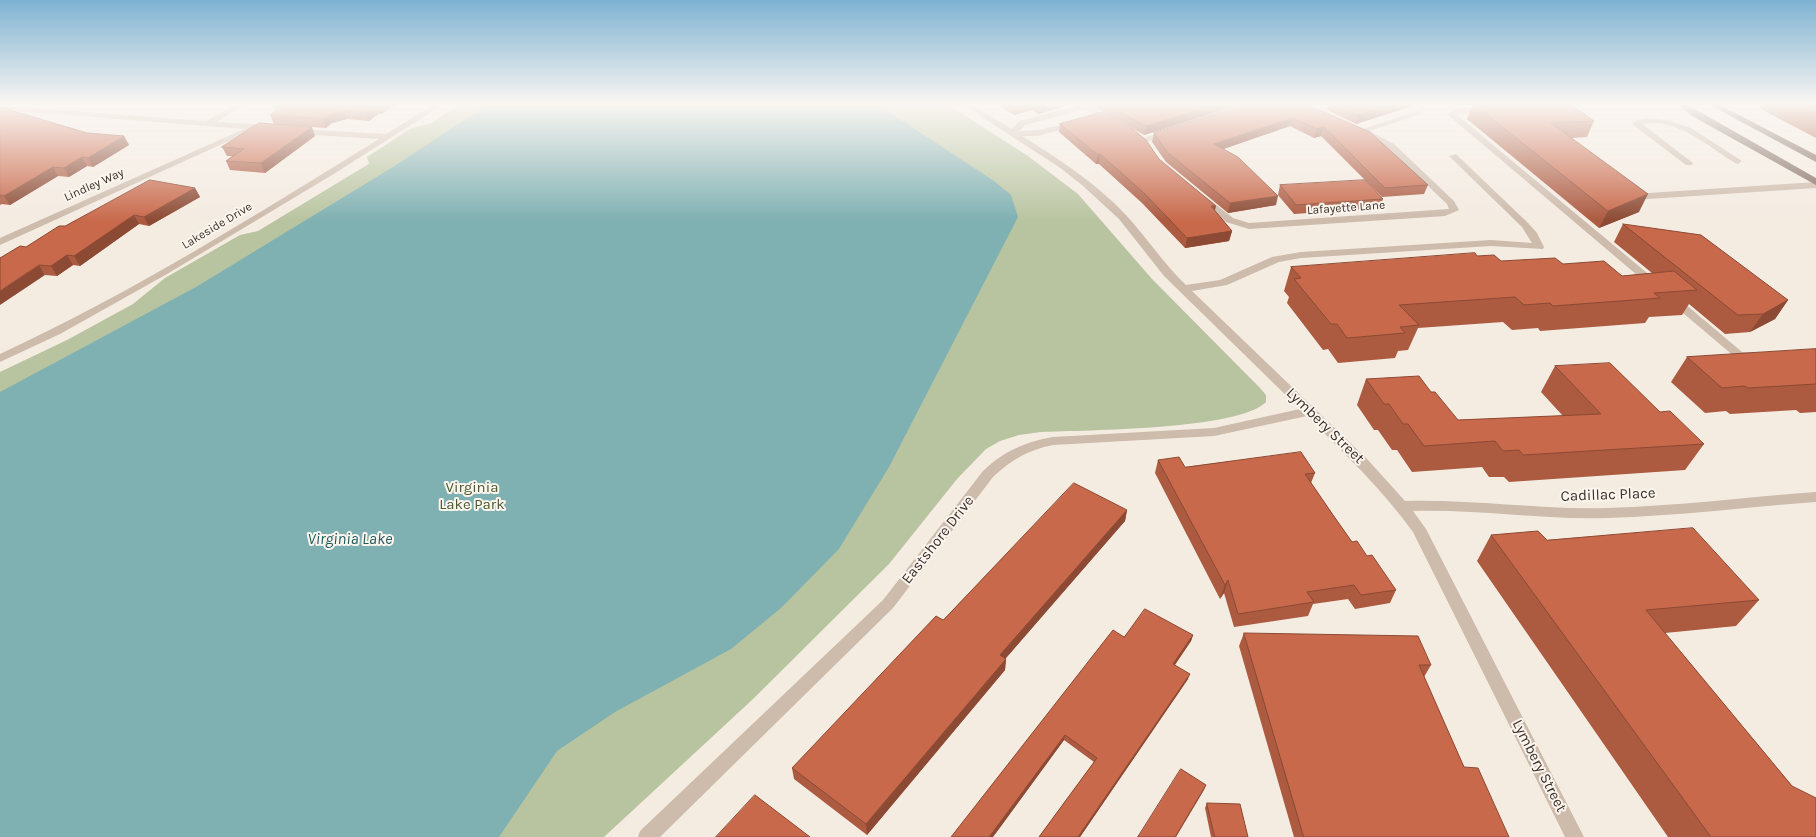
<!DOCTYPE html>
<html>
<head>
<meta charset="utf-8">
<style>
	body { margin:0 }
	canvas { display:block; background:#f4ebe1 }
</style>
</head>
<body>
<canvas width="1816" height="837"></canvas>
<script>
const ctx = document.querySelector('canvas').getContext('2d');
ctx.lineJoin = 'round';
function fill(path, color) {
  ctx.fillStyle = color;
  ctx.fill(path, 'evenodd');
}
function stroke(path, color, width, dash) {
  ctx.strokeStyle = color;
  ctx.lineWidth = width;
  ctx.lineCap = dash ? 'butt' : 'round';
  ctx.setLineDash(dash || []);
  ctx.stroke(path);
}
function drawText(font, color, halo, rows, align = 'center') {
  ctx.font = font + ' Karla,sans-serif';
  ctx.lineWidth = 4;
  ctx.setLineDash([]);
  ctx.textBaseline = 'middle';
  ctx.strokeStyle = halo;
  ctx.fillStyle = color;
  for (const [text, x, y, turn = 0] of rows) {
    ctx.save();
    ctx.translate(x, y);
    ctx.rotate((+turn || 0) * Math.PI / 180);
    ctx.textAlign = isNaN(turn) ? turn : align;
    if (halo) ctx.strokeText(text, 0, 0);
    ctx.fillText(text, 0, 0);
    ctx.restore();
  }
}
const green = new Path2D(`
	M 460,104 L 947,104 L 1028,156 L 1078,194 L 1152,279 L 1260,388 L 1266,395 L 1266,402 C 1238,430 1086,430 1041,432 L 1019,435 L 1000,441 L 986,449 L 957,479 L 889,564 L 752,700 L 604,837 L 0,837 L 0,372 L 67,340 L 133,304 L 165,278 L 240,235 L 258,231 L 367,165 L 369,163 L 367,157 L 410,129 L 431,123 Z`);
const water = new Path2D(`
	M 489,104 L 877,104 L 994,181 L 1011,195 L 1018,217 L 889,467 L 839,549 L 781,608 L 731,649 L 615,712 L 557,751 L 499,837 L 0,837 L 0,392 L 196,287 L 393,167 Z`);
const minor = new Path2D(`
	M 236,104 L 246,104 L 217,122 L 269,125 L 272,126 L 272,130 L 255,129 L 0,245 L 0,238 L 244,129 L 5,110 L 2,110 L 2,106 L 206,121 Z
	M 435,104 L 444,104 L 332,175 L 167,274 L 60,334 L 0,362 L 0,354 C 132,293 256,215 379,139 L 298,134 L 294,131 L 295,129 L 386,134 Z
	M 962,104 L 971,104 L 1012,129 L 1019,121 L 1079,105 L 1078,104 L 1089,104 L 1116,120 L 1116,124 L 1110,124 L 1085,109 L 1025,125 L 1019,131 L 1038,130 L 1079,121 L 1079,125 L 1038,136 L 1022,136 C 1059,159 1096,183 1126,215 C 1147,238 1164,264 1186,285 L 1220,280 L 1272,257 L 1301,252 L 1491,240 L 1532,243 L 1522,227 L 1449,156 L 1456,154 L 1528,223 L 1537,233 L 1544,247 L 1543,249 L 1491,246 L 1301,258 L 1279,262 L 1227,285 L 1192,291 L 1368,460 L 1405,501 C 1473,499 1540,510 1607,508 C 1677,506 1747,497 1816,492 L 1816,502 C 1747,507 1677,516 1607,518 C 1542,520 1478,509 1413,511 L 1426,529 L 1584,837 L 1565,837 L 1413,532 C 1382,489 1344,453 1307,416 L 1214,436 L 1053,445 C 1028,450 1011,460 993,477 L 893,608 L 660,837 L 638,837 L 640,831 L 883,600 L 983,471 C 1004,451 1025,442 1053,437 L 1214,428 L 1300,409 L 1164,276 L 1119,219 L 1082,185 L 1059,167 Z
	M 1462,107 L 1491,109 L 1492,111 C 1482,117 1468,109 1457,115 L 1658,282 L 1659,284 L 1658,286 L 1650,286 L 1447,114 Z
	M 1417,111 L 1424,113 L 1369,131 L 1394,144 L 1454,201 L 1459,210 L 1445,216 L 1249,229 L 1226,222 L 1198,199 L 1203,196 L 1206,197 L 1233,218 L 1249,223 L 1449,209 L 1447,204 L 1388,148 L 1357,131 Z
	M 1647,118 L 1666,120 L 1691,128 L 1742,161 L 1738,164 L 1735,163 C 1708,146 1676,117 1642,124 L 1693,163 L 1692,165 L 1686,165 L 1632,124 L 1637,120 Z
	M 1168,130 L 1172,133 L 1171,135 L 1142,143 L 1138,140 Z
	M 1816,182 L 1816,188 L 1633,200 L 1628,197 L 1633,194 Z
	M 1674,297 L 1678,298 L 1742,352 L 1758,353 L 1760,356 L 1758,359 L 1735,357 L 1670,302 L 1669,300 L 1670,298 Z`);
const major = new Path2D(`
	M 1677,104 L 1686,104 L 1816,178 L 1816,185 L 1692,116 Z
	M 1708,104 L 1718,104 L 1816,155 L 1816,162 Z`);
const wall = new Path2D(`
	M 273,104 L 396,104 L 382,114 L 378,114 L 369,121 L 347,119 L 332,123 L 326,128 L 300,126 L 315,136 L 265,173 L 230,170 L 226,161 L 232,156 L 227,156 L 222,147 L 274,124 L 270,115 L 276,111 Z
	M 997,104 L 1072,104 L 1038,114 L 1032,110 L 1014,115 Z
	M 1090,104 L 1242,104 L 1144,135 Z
	M 1306,104 L 1428,185 L 1424,194 L 1382,197 L 1321,136 L 1314,138 L 1290,126 L 1223,149 L 1276,205 L 1228,213 L 1166,162 L 1152,142 L 1154,133 Z
	M 1329,104 L 1413,104 L 1412,106 L 1356,124 L 1327,110 Z
	M 1473,104 L 1570,104 L 1594,121 L 1587,137 L 1572,138 L 1639,212 L 1599,228 L 1467,119 Z
	M 1761,104 L 1816,104 L 1816,138 L 1759,108 Z
	M 0,107 L 87,133 L 124,136 L 129,145 L 93,167 L 87,166 L 69,177 L 58,176 L 10,205 L 2,204 L 0,205 Z
	M 1060,124 L 1159,159 L 1232,231 L 1229,241 L 1185,248 L 1142,203 L 1099,164 L 1096,164 L 1059,132 Z
	M 1280,185 L 1383,199 L 1380,208 L 1294,214 L 1278,195 Z
	M 195,188 L 200,197 L 149,226 L 139,224 L 80,266 L 73,265 L 57,276 L 45,275 L 26,247 L 65,226 Z
	M 1623,224 L 1788,300 L 1775,319 L 1750,332 L 1725,334 L 1689,304 L 1682,315 L 1649,317 L 1645,323 L 1540,331 L 1538,328 L 1512,330 L 1503,322 L 1418,328 L 1408,350 L 1398,351 L 1395,358 L 1338,363 L 1328,349 L 1323,350 L 1287,303 L 1289,297 L 1284,291 L 1291,267 L 1477,256 L 1501,261 L 1563,264 L 1622,276 L 1652,273 L 1614,242 Z
	M 1816,349 L 1816,412 L 1800,413 L 1796,410 L 1730,414 L 1726,411 L 1705,413 L 1671,382 L 1687,357 Z
	M 1555,366 L 1660,412 L 1704,444 L 1685,470 L 1509,482 L 1504,477 L 1489,477 L 1482,467 L 1412,472 L 1397,450 L 1392,450 L 1378,430 L 1374,430 L 1357,405 L 1366,379 L 1431,392 L 1458,420 L 1563,416 L 1541,392 Z
	M 1158,460 L 1185,467 L 1315,473 L 1311,483 L 1352,542 L 1367,556 L 1396,590 L 1390,603 L 1355,609 L 1348,599 L 1313,604 L 1308,616 L 1234,627 L 1224,593 L 1220,599 L 1155,473 Z
	M 1127,510 L 1125,521 L 1006,658 L 1005,670 L 867,835 L 794,779 L 792,768 L 943,620 Z
	M 1491,535 L 1547,540 L 1759,600 L 1736,626 L 1665,633 L 1792,786 L 1816,837 L 1668,837 L 1477,561 Z
	M 1244,633 L 1431,665 L 1424,677 L 1464,767 L 1509,837 L 1294,837 L 1239,646 Z
	M 1193,635 L 1191,641 L 1175,665 L 1188,679 L 1080,837 L 1039,837 L 1094,762 L 1064,740 L 993,837 L 1124,637 Z
	M 1207,803 L 1248,837 L 1211,837 L 1205,808 Z`);
const shadedWall = new Path2D(`
	M 381,104 L 396,104 L 382,114 L 379,105 Z
	M 1024,104 L 1033,104 L 1032,110 L 1014,115 L 1015,106 Z
	M 1045,104 L 1072,104 L 1038,114 L 1038,106 Z
	M 1218,104 L 1242,104 L 1144,135 L 1146,126 Z
	M 1394,104 L 1413,104 L 1412,106 L 1356,124 L 1358,115 Z
	M 375,105 L 378,114 L 369,121 L 366,112 Z
	M 344,110 L 347,119 L 332,123 L 326,128 L 323,119 L 329,115 Z
	M 1293,118 L 1290,126 L 1212,153 L 1214,144 Z
	M 312,127 L 315,136 L 265,173 L 261,163 Z
	M 1324,127 L 1321,136 L 1314,138 L 1317,129 Z
	M 124,136 L 129,145 L 93,167 L 88,158 Z
	M 1100,154 L 1099,164 L 1096,164 L 1098,155 Z
	M 82,157 L 87,166 L 69,177 L 64,168 Z
	M 53,167 L 58,176 L 10,205 L 4,196 Z
	M 195,188 L 200,197 L 149,226 L 144,217 Z
	M 1648,194 L 1639,212 L 1599,228 L 1608,211 Z
	M 1278,196 L 1276,205 L 1228,213 L 1230,203 Z
	M 1211,206 L 1216,206 L 1214,215 Z
	M 134,215 L 139,224 L 80,266 L 74,256 Z
	M 1232,231 L 1229,241 L 1185,248 L 1187,238 Z
	M 67,255 L 73,265 L 57,276 L 51,266 Z
	M 39,265 L 45,275 L 0,305 L 0,291 Z
	M 1788,300 L 1775,319 L 1750,332 L 1763,314 Z
	M 1127,510 L 1125,521 L 999,666 L 1000,655 Z
	M 1228,580 L 1224,593 L 1220,599 L 1225,585 Z
	M 1193,635 L 1191,641 L 1171,670 L 1173,664 Z
	M 1006,659 L 1005,670 L 867,835 L 866,824 Z
	M 1190,674 L 1188,679 L 1080,837 L 1078,837 Z
	M 1065,735 L 1064,740 L 993,837 L 989,837 Z
	M 1206,785 L 1204,790 L 1176,837 L 1175,837 Z`);
const building = new Path2D(`
	M 284,104 L 381,104 L 379,105 L 375,105 L 366,112 L 344,110 L 329,115 L 323,119 L 270,115 L 287,104 Z
	M 1011,104 L 1024,104 L 1015,106 Z
	M 1036,104 L 1045,104 L 1038,106 Z
	M 1106,104 L 1218,104 L 1146,126 Z
	M 1247,104 L 1306,104 L 1370,132 L 1428,185 L 1385,188 L 1324,127 L 1317,129 L 1293,118 L 1214,144 L 1238,157 L 1278,196 L 1230,203 L 1168,153 L 1154,133 Z
	M 1334,104 L 1394,104 L 1358,115 Z
	M 1474,104 L 1570,104 L 1594,121 L 1551,123 L 1648,194 L 1608,211 Z
	M 1799,104 L 1816,104 L 1816,112 Z
	M 0,107 L 87,133 L 124,136 L 88,158 L 82,157 L 64,168 L 53,167 L 4,196 L 0,195 Z
	M 1103,112 L 1134,130 L 1146,140 L 1159,159 L 1216,206 L 1211,206 L 1232,231 L 1187,238 L 1144,193 L 1100,154 L 1098,155 L 1060,124 Z
	M 259,123 L 312,127 L 261,163 L 226,161 L 244,149 L 222,147 Z
	M 150,180 L 195,188 L 144,217 L 134,215 L 74,256 L 67,255 L 51,266 L 39,265 L 0,291 L 0,258 L 20,246 L 26,247 L 59,226 L 65,226 Z
	M 1365,180 L 1383,199 L 1296,205 L 1280,185 Z
	M 1623,224 L 1701,235 L 1788,300 L 1763,314 L 1738,315 Z
	M 1475,253 L 1477,256 L 1494,255 L 1501,261 L 1555,258 L 1563,264 L 1604,261 L 1622,276 L 1674,271 L 1697,290 L 1654,293 L 1660,298 L 1553,306 L 1550,303 L 1524,305 L 1515,297 L 1399,305 L 1419,325 L 1400,327 L 1405,333 L 1347,338 L 1337,324 L 1331,324 L 1294,279 L 1301,278 L 1291,267 Z
	M 1816,349 L 1816,384 L 1748,388 L 1744,386 L 1722,388 L 1687,357 Z
	M 1610,363 L 1660,412 L 1670,411 L 1704,444 L 1523,455 L 1519,450 L 1503,451 L 1495,441 L 1424,446 L 1408,424 L 1403,424 L 1389,404 L 1384,404 L 1366,379 L 1419,376 L 1431,392 L 1435,392 L 1458,420 L 1601,414 L 1555,366 Z
	M 1301,452 L 1315,473 L 1305,474 L 1333,515 L 1352,542 L 1357,541 L 1367,556 L 1372,555 L 1396,590 L 1361,595 L 1354,585 L 1307,592 L 1314,602 L 1238,614 L 1228,580 L 1225,585 L 1158,460 L 1179,457 L 1185,467 Z
	M 1074,483 L 1127,510 L 1000,655 L 1006,659 L 866,824 L 792,768 L 936,616 L 943,620 Z
	M 1693,528 L 1759,600 L 1646,610 L 1792,786 L 1816,798 L 1816,837 L 1711,837 L 1491,535 L 1538,531 L 1547,540 Z
	M 1145,609 L 1193,635 L 1173,664 L 1190,674 L 1078,837 L 1039,837 L 1097,758 L 1065,735 L 989,837 L 951,837 L 1113,630 L 1124,637 Z
	M 1244,633 L 1418,636 L 1431,665 L 1419,665 L 1464,767 L 1478,768 L 1509,837 L 1304,837 Z
	M 1181,769 L 1206,785 L 1175,837 L 1138,837 Z
	M 755,795 L 810,837 L 716,837 Z
	M 1207,803 L 1240,804 L 1248,837 L 1215,837 Z`);
const farStreetnames = [
	["Lindley Way",94,185,-24],
	["Lafayette Lane",1346,208,-4],
	["Lakeside Drive",217,226,-31]
];
const streetNames = [
	["Lymbery Street",1325,426,44],
	["Cadillac Place",1608,495,-2],
	["Eastshore Drive",938,540,-52],
	["Lymbery Street",1539,766,63]
];
const parkNames = [
	["Virginia",472,488],
	["Lake Park",472,505]
];
const waterNames = [
	["Virginia Lake",350,539]
];
fill(green, '#b8c4a0');
fill(water, '#7fb0b2');
fill(minor, '#cdbbac');
fill(major, '#7d675c');
fill(wall, '#ac5a40');
fill(shadedWall, '#8c4a34');
fill(building, '#c8694b');
stroke(building, '#8c4a34', 1);
const sky = ctx.createLinearGradient(0, 0, 0, 221);
sky.addColorStop(0, '#7eb2d2');
sky.addColorStop(0.47, '#faf6f2');
sky.addColorStop(1, '#faf6f200');
ctx.fillStyle = sky;
ctx.fillRect(0, 0, 1816, 221);
drawText('12px', '#3b302b', '#fbf5ee', farStreetnames);
drawText('15px', '#3b302b', '#fbf5ee', streetNames);
drawText('15px', '#4a5a2e', '#fbf5ee', parkNames);
drawText('italic 16px', '#1f5a5e', '#fbf5ee', waterNames);
</script>
</body>
</html>
